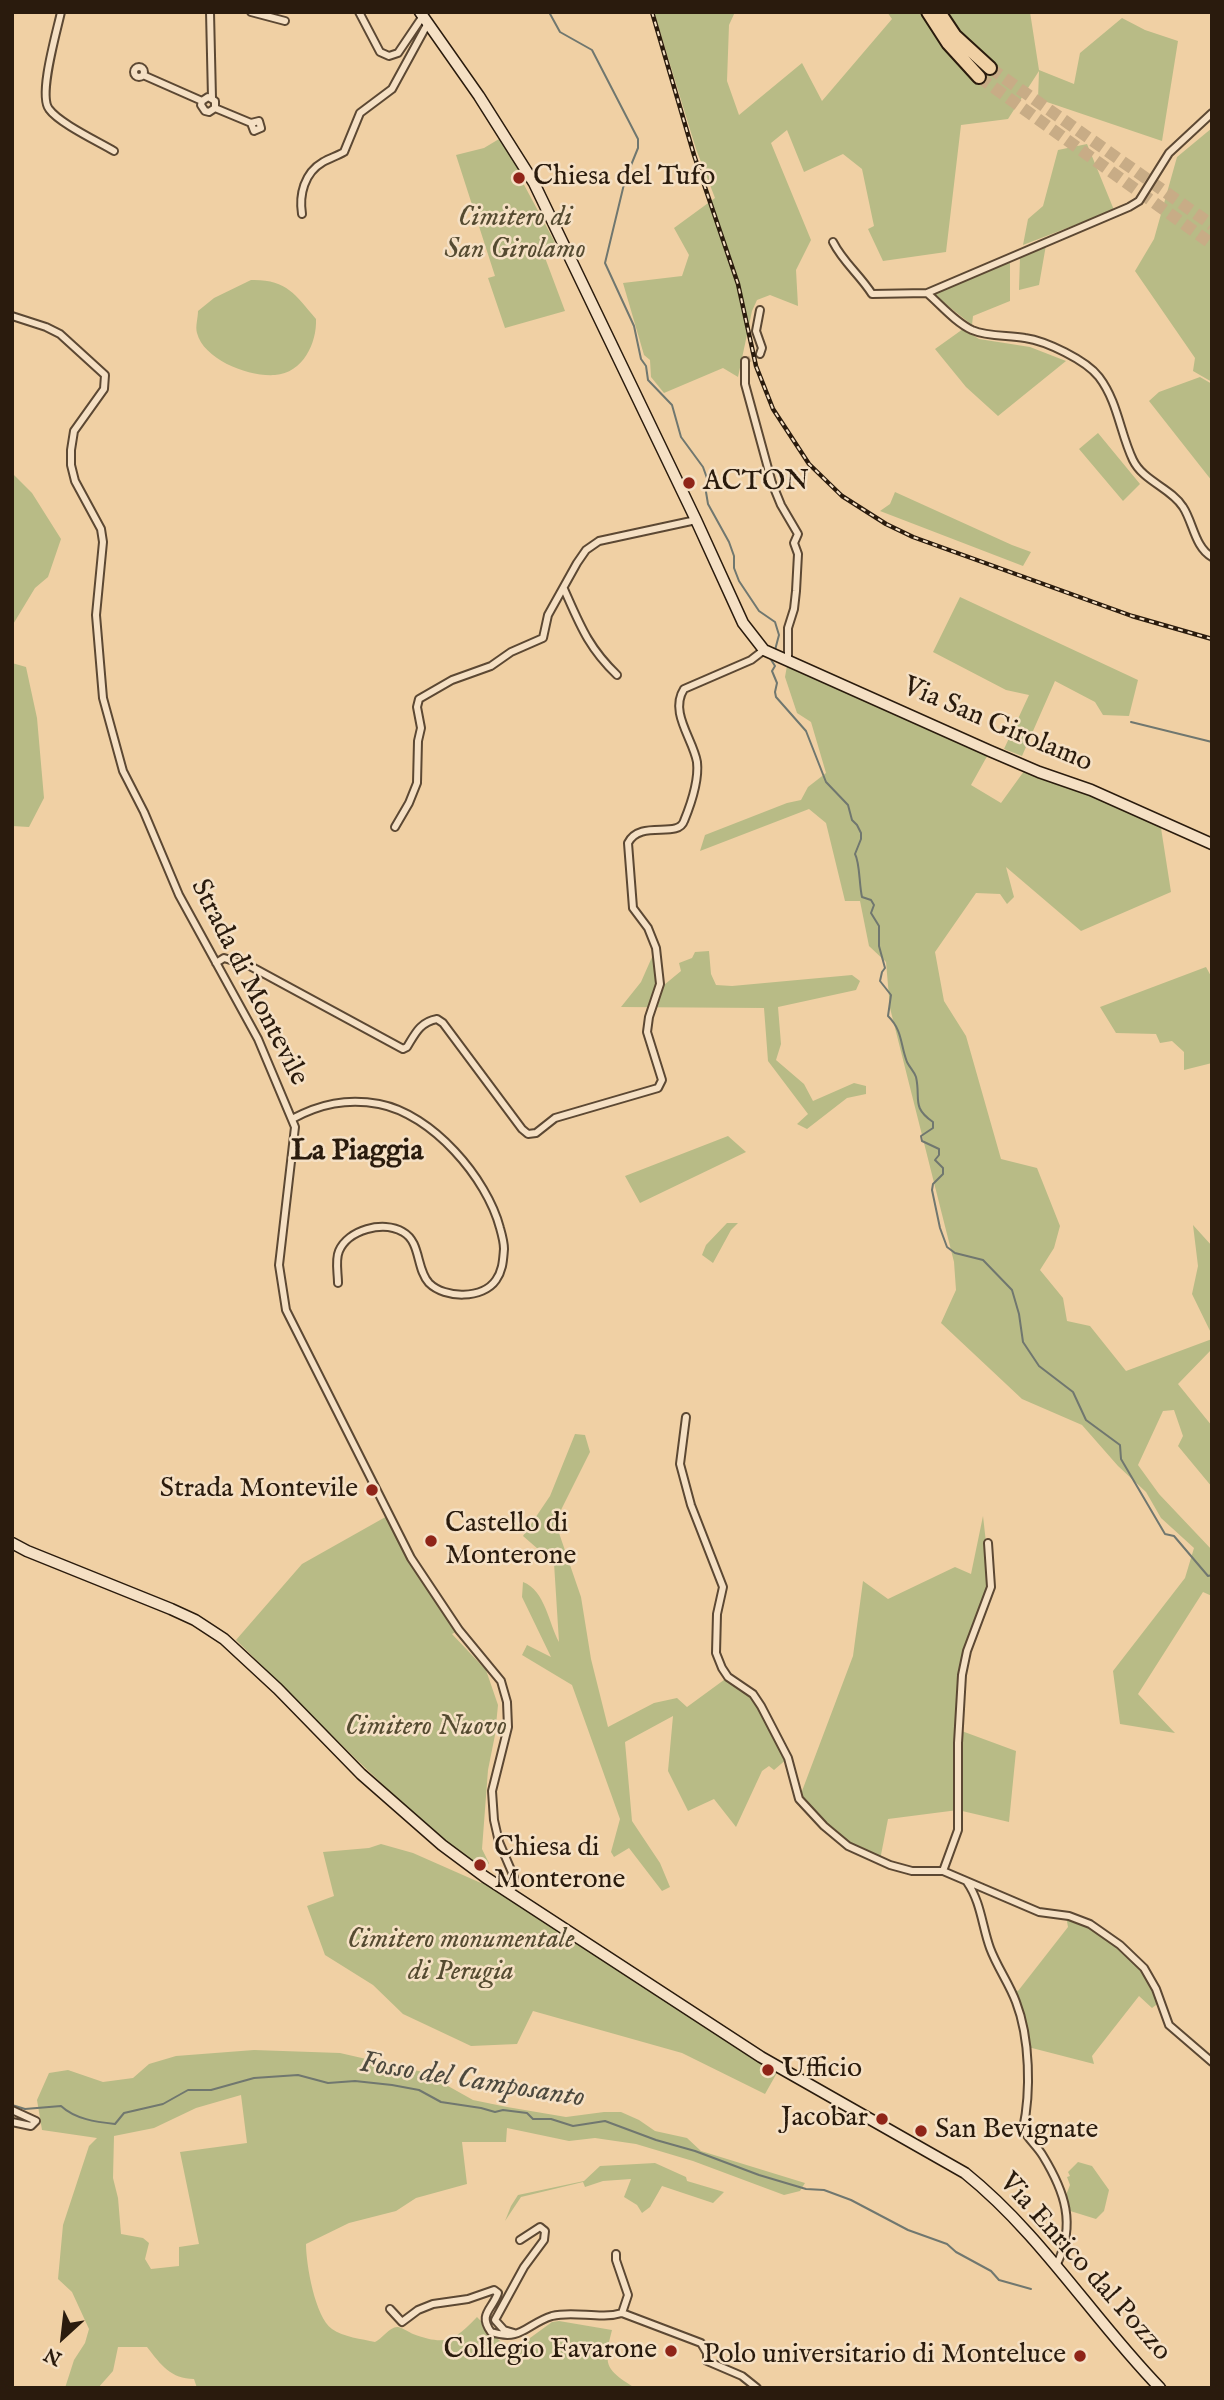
<!DOCTYPE html>
<html>
<head>
<meta charset="utf-8">
<style>
	body { margin:0 }
	#map { position:relative; width:1224px; height:2400px; overflow:hidden; background:#f0d0a4; font-family:"IM FELL English",serif }
	canvas { display:block }
	.frame { position:absolute; inset:0; border:14px solid #2a1b0d; pointer-events:none }
	.north { position:absolute; left:28px; top:2302px; width:70px; height:70px; -webkit-text-stroke:5px #f5e0c4; paint-order:stroke; rotate:207deg; font-size:19px; font-weight:700; line-height:28px; text-align:center; color:#2a1b0d }
	.north::after { content:''; display:block; margin:auto; width:24px; height:32px; background:#2a1b0d; clip-path:polygon(50% 0,100% 100%,50% 72%,0 100%) }
</style>
</head>
<body>
<div id="map">
<canvas width="1224" height="2400"></canvas>
<div class="frame"></div>
<div class="north">N</div>
</div>
<script>
const ctx = document.querySelector('canvas').getContext('2d');
ctx.lineJoin = 'round';
function fill(path, color) {
  ctx.fillStyle = color;
  ctx.fill(path, 'evenodd');
}
function stroke(path, color, width, dash) {
  ctx.strokeStyle = color;
  ctx.lineWidth = width;
  ctx.lineCap = dash ? 'butt' : 'round';
  ctx.setLineDash(dash || []);
  ctx.stroke(path);
}
function drawText(font, color, halo, rows, align = 'center') {
  ctx.font = font + ' "IM FELL English",serif';
  ctx.lineWidth = 5;
  ctx.setLineDash([]);
  ctx.textBaseline = 'middle';
  ctx.strokeStyle = halo;
  ctx.fillStyle = color;
  for (const [text, x, y, turn = 0] of rows) {
    ctx.save();
    ctx.translate(x, y);
    ctx.rotate((+turn || 0) * Math.PI / 180);
    ctx.textAlign = isNaN(turn) ? turn : align;
    if (halo) ctx.strokeText(text, 0, 0);
    ctx.fillText(text, 0, 0);
    ctx.restore();
  }
}
const green = new Path2D(`
	M 654,12 L 735,12 L 729,25 L 727,81 L 739,115 L 802,63 L 822,101 L 892,19 L 887,12 L 1030,12 L 1039,70 L 1074,84 L 1080,53 L 1122,18 L 1145,30 L 1178,41 L 1162,141 L 1038,99 L 1039,71 L 1008,119 L 961,125 L 946,252 L 883,261 L 868,229 L 874,226 L 862,169 L 843,154 L 804,172 L 787,130 L 771,143 L 811,240 L 796,270 L 798,306 L 770,295 L 757,300 L 752,311 L 738,377 L 723,368 L 664,393 L 651,377 L 650,360 L 644,355 L 623,283 L 682,276 L 689,255 L 674,228 L 715,198 L 696,149 Z
	M 1212,128 L 1212,382 L 1193,371 L 1195,358 L 1135,271 L 1154,239 L 1177,157 Z
	M 499,139 L 521,172 L 511,177 L 514,184 L 522,181 L 559,250 L 544,255 L 565,311 L 505,328 L 488,278 L 495,276 L 456,155 L 484,148 Z
	M 1087,144 L 1114,210 L 1023,245 L 1028,219 L 1043,206 L 1058,150 Z
	M 1046,245 L 1039,285 L 1019,290 L 1020,257 Z
	M 1010,261 L 1010,301 L 973,316 L 972,325 L 933,294 L 936,290 Z
	M 251,280 C 286,279 295,294 316,319 C 317,343 303,373 275,375 C 249,377 204,360 197,333 C 195,327 198,318 198,311 L 214,298 Z
	M 963,329 L 979,339 L 1030,347 L 1066,361 L 998,416 L 966,387 L 935,349 Z
	M 1200,377 L 1212,384 L 1212,481 L 1149,401 L 1159,392 Z
	M 1098,433 L 1140,484 L 1123,501 L 1079,449 Z
	M 12,473 L 32,493 L 61,539 L 48,577 L 35,588 L 12,626 Z
	M 895,492 L 1012,545 L 1031,552 L 1023,566 L 880,511 L 890,504 Z
	M 960,597 L 1138,680 L 1129,716 L 1103,715 L 1095,702 L 1055,681 L 1022,756 L 1004,749 L 1029,695 L 1006,690 L 933,652 Z
	M 788,660 L 990,751 L 971,785 L 1001,803 L 1027,767 L 1140,812 L 1161,828 L 1171,892 L 1081,931 L 1006,867 L 1014,897 L 1007,904 L 1000,894 L 976,893 L 935,952 L 944,1001 L 966,1036 L 1001,1159 L 1037,1168 L 1060,1226 L 1054,1248 L 1040,1270 L 1063,1298 L 1067,1321 L 1090,1326 L 1126,1371 L 1212,1339 L 1212,1349 L 1178,1384 L 1212,1426 L 1212,1487 L 1178,1446 L 1183,1436 L 1174,1410 L 1163,1411 L 1138,1465 L 1159,1494 L 1212,1550 L 1212,1596 L 1203,1592 L 1138,1694 L 1175,1733 L 1120,1724 L 1113,1671 L 1185,1578 L 1194,1548 L 1161,1518 L 1146,1492 L 1118,1466 L 1082,1425 L 1022,1399 L 941,1323 L 956,1290 L 954,1262 L 890,1008 L 886,962 L 869,946 L 860,901 L 845,901 L 826,823 L 809,809 L 700,851 L 705,835 L 787,803 L 801,800 L 808,787 L 826,773 L 811,722 L 797,713 L 785,677 Z
	M 12,663 L 26,667 L 37,718 L 44,798 L 29,827 L 12,826 Z
	M 656,948 L 660,983 L 664,985 L 681,971 L 679,963 L 692,958 L 695,952 L 709,951 L 711,974 L 716,985 L 732,986 L 852,975 L 860,981 L 856,990 L 778,1007 L 781,1044 L 776,1060 L 804,1084 L 813,1101 L 854,1083 L 866,1086 L 866,1094 L 847,1098 L 807,1129 L 797,1124 L 808,1114 L 768,1061 L 764,1008 L 621,1007 L 641,982 Z
	M 1206,967 L 1212,978 L 1212,1063 L 1184,1070 L 1184,1052 L 1172,1041 L 1160,1043 L 1156,1034 L 1116,1033 L 1100,1007 Z
	M 728,1136 L 746,1152 L 640,1203 L 625,1176 Z
	M 727,1223 L 738,1223 L 731,1230 L 713,1263 L 702,1255 L 706,1245 Z
	M 1193,1225 L 1212,1246 L 1212,1335 L 1192,1294 L 1198,1266 Z
	M 575,1434 L 585,1435 L 590,1452 L 561,1510 L 559,1533 L 581,1597 L 591,1659 L 608,1727 L 654,1703 L 677,1698 L 687,1707 L 728,1677 L 753,1694 L 788,1758 L 774,1770 L 769,1766 L 762,1771 L 736,1827 L 714,1799 L 688,1811 L 668,1771 L 673,1716 L 625,1742 L 632,1821 L 660,1863 L 670,1887 L 662,1891 L 629,1848 L 614,1857 L 611,1852 L 620,1819 L 572,1685 L 522,1655 L 527,1645 L 551,1657 L 522,1597 L 523,1582 C 545,1590 549,1624 559,1642 L 554,1563 L 523,1536 L 550,1496 Z
	M 389,1515 L 434,1596 L 459,1630 L 452,1634 L 486,1670 L 498,1705 L 495,1735 L 488,1770 L 482,1849 L 489,1863 L 483,1872 C 395,1802 316,1719 236,1640 L 302,1564 Z
	M 983,1516 L 991,1587 L 967,1651 L 959,1730 L 1016,1751 L 1009,1822 L 958,1810 L 888,1819 L 880,1860 L 848,1846 L 799,1799 L 853,1656 L 863,1581 L 888,1599 L 955,1567 L 971,1574 Z
	M 381,1844 L 413,1853 L 481,1883 L 484,1881 L 778,2071 L 765,2094 L 682,2053 L 533,2011 L 517,2044 L 471,2046 L 403,2014 L 373,1985 L 325,1955 L 307,1906 L 334,1896 L 323,1852 L 369,1848 Z
	M 1066,1916 L 1090,1924 L 1144,1968 L 1160,2002 L 1152,2008 L 1139,1996 L 1092,2056 L 1094,2064 L 1028,2047 L 1010,1988 L 1018,1991 L 1068,1927 Z
	M 254,2050 L 340,2053 L 423,2072 L 473,2100 L 507,2107 L 566,2117 L 604,2112 L 621,2112 L 639,2120 L 655,2131 L 687,2138 L 701,2151 L 805,2183 L 800,2191 L 784,2195 L 693,2161 L 636,2144 L 595,2138 L 569,2141 L 507,2128 L 506,2142 L 462,2142 L 467,2184 L 416,2198 L 396,2211 L 349,2223 L 306,2244 C 306,2264 315,2317 332,2329 C 343,2337 362,2339 375,2342 C 382,2339 390,2326 398,2327 C 403,2328 409,2332 413,2334 C 446,2346 454,2341 477,2317 L 502,2343 L 519,2346 L 552,2322 L 559,2321 L 612,2330 L 609,2342 L 613,2346 C 612,2350 609,2353 608,2357 C 605,2371 626,2382 635,2388 L 197,2388 L 194,2379 C 171,2379 161,2365 147,2347 L 118,2347 L 113,2371 L 98,2388 L 65,2388 L 74,2360 L 85,2343 L 89,2329 L 72,2292 L 58,2279 L 63,2225 L 89,2146 L 97,2138 L 42,2130 L 37,2100 L 49,2073 L 68,2070 L 103,2082 L 133,2078 L 149,2064 L 176,2056 ZM 241,2095 L 247,2143 L 180,2152 L 199,2244 L 179,2247 L 179,2266 L 151,2269 L 145,2259 L 149,2243 L 143,2238 L 121,2234 L 118,2198 L 113,2178 L 114,2136 L 154,2128 L 196,2108 Z
	M 1078,2162 L 1092,2166 L 1109,2190 L 1104,2211 L 1096,2219 L 1067,2210 L 1063,2197 L 1066,2195 L 1070,2185 L 1067,2177 L 1070,2176 L 1068,2172 Z
	M 655,2163 L 686,2177 L 687,2181 L 724,2192 L 713,2203 L 662,2186 L 650,2207 L 642,2213 L 637,2205 L 624,2197 L 631,2179 L 603,2181 L 585,2187 L 583,2182 L 521,2197 L 505,2221 L 511,2206 L 518,2195 L 584,2181 L 600,2166 Z`);
const stream = new Path2D(`
	M 549,12 L 560,32 L 592,50 L 638,139 L 638,148 L 625,180 L 605,263 L 634,326 L 641,359 L 646,366 L 648,380 L 672,405 L 681,437 L 703,467 L 708,481 L 706,492 L 708,504 L 729,542 L 734,556 L 734,568 L 739,581 L 759,611 L 775,622 L 779,635 L 775,650
	M 770,658 L 775,666 L 772,671 L 777,683 L 775,692 L 776,697 L 806,731 L 826,782 L 848,805 L 852,820 L 857,825 L 861,833 L 861,839 L 855,854 C 860,863 859,884 862,897 L 871,900 L 874,905 L 871,913 L 879,926 L 879,946 L 885,968 L 882,972 L 880,981 L 891,995 L 888,1016 C 903,1031 900,1044 907,1062 C 910,1068 914,1071 916,1077 C 921,1099 911,1107 933,1122 L 933,1128 L 921,1136 L 922,1141 L 939,1149 L 939,1155 L 935,1160 L 943,1168 L 943,1174 L 933,1184 L 932,1190 L 940,1228 L 947,1247 L 955,1253 L 983,1260 L 1012,1290 L 1019,1314 L 1023,1342 L 1039,1366 L 1073,1392 L 1086,1420 L 1120,1445 L 1121,1459 L 1165,1534 L 1174,1536 L 1208,1576 L 1212,1575
	M 1131,722 L 1212,742
	M 12,2105 L 25,2109 L 61,2106 C 75,2119 96,2122 115,2124 L 124,2113 L 163,2104 L 188,2090 L 211,2090 L 254,2078 L 298,2075 L 328,2083 L 355,2081 L 392,2085 L 419,2090 L 441,2102 L 481,2108 L 495,2112 L 503,2110 L 527,2113 L 533,2119 L 551,2119 L 573,2126 L 605,2121 L 656,2140 L 695,2151 L 759,2175 L 806,2189 L 824,2190 L 851,2200 L 908,2230 L 947,2244 L 956,2252 L 991,2271 L 999,2280 L 1031,2289`);
const streetTunnel = new Path2D(`
	M 745,361 L 760,354`);
const highwayTunnel = new Path2D(`
	M 990,68 L 1212,225
	M 979,77 L 1212,244`);
const street = new Path2D(`
	M 61,12 C 57,31 38,95 49,109 C 59,123 97,141 114,151
	M 210,12 L 212,98
	M 251,12 L 285,21
	M 359,12 L 380,52 L 389,56 L 398,53 L 423,16
	M134 72a5 5 0 1 1 10 0a5 5 0 1 1-10 0Z
	M 143,75 L 202,101 L 208,97 L 215,101 L 215,108 L 209,112 L 205,111 L 201,105 L 202,101
	M 215,108 L 251,123 L 254,131 L 261,128 L 259,121 L 251,123
	M 302,214 C 299,195 304,173 323,162 C 330,158 337,156 344,152 L 360,113 L 392,89 L 428,23
	M 833,242 C 843,262 860,275 872,294 L 927,293 C 941,305 955,322 972,330 C 988,337 1008,335 1025,338 C 1046,341 1086,360 1099,377 C 1118,402 1120,433 1133,460 C 1143,481 1171,488 1183,507 C 1193,522 1195,548 1212,557
	M 927,293 L 1129,207 L 1139,201 L 1169,153 L 1212,113
	M 760,310 L 756,331 L 762,348 L 760,354
	M 12,316 L 46,327 L 60,334 L 105,375 L 104,389 L 74,431 L 71,450 L 71,465 L 75,481 L 101,529 L 103,542 L 96,615 L 103,698 L 123,771 L 144,812 L 179,895 L 258,1039 L 295,1127 L 279,1265 L 286,1310 L 411,1558 L 459,1630 L 501,1681 L 507,1702 L 508,1727 L 492,1791 L 494,1820 L 499,1842 L 514,1877 L 514,1884 L 510,1893
	M 745,361 L 745,384 L 772,483 L 781,505 L 798,534 L 794,543 L 798,554 L 796,591 L 794,609 L 788,628 L 788,660
	M 564,589 C 580,625 588,647 617,675
	M 395,827 L 409,803 L 417,783 L 418,741 L 421,728 L 417,707 L 419,699 L 452,680 L 491,666 L 511,652 L 543,638 L 548,615 L 577,563 L 586,550 L 599,541 L 696,520
	M 216,963 L 224,958 L 250,966 L 403,1049 L 407,1047 C 415,1034 420,1022 437,1019 L 443,1023 L 522,1129 L 528,1134 L 536,1133 L 555,1118 L 658,1088 L 662,1080 L 647,1032 L 649,1017 L 660,984 L 656,948 L 648,928 L 633,908 L 628,843 C 640,819 678,839 684,821 C 691,804 699,780 697,762 C 693,739 669,712 684,689 L 751,660 L 764,650
	M 292,1119 C 320,1104 347,1098 379,1104 C 432,1114 487,1178 500,1228 C 502,1235 504,1242 504,1249 C 503,1260 503,1270 496,1280 C 483,1299 445,1299 429,1283 C 416,1269 421,1242 403,1232 C 383,1220 348,1230 339,1251 C 335,1260 338,1273 338,1283
	M 686,1417 L 680,1464 L 691,1505 L 723,1587 L 717,1614 L 716,1653 L 722,1668 L 728,1677 L 753,1694 L 761,1706 L 788,1758 L 799,1799 L 824,1826 L 848,1846 L 890,1865 L 912,1871 L 943,1871
	M 988,1543 L 991,1587 L 967,1651 L 962,1675 L 958,1743 L 958,1830 L 943,1871 L 1039,1912 L 1069,1916 L 1090,1924 L 1120,1945 L 1144,1968 L 1156,1989 L 1169,2025 L 1212,2062
	M 967,1882 C 981,1902 982,1926 990,1948 C 997,1967 1009,1983 1016,2002 C 1030,2038 1031,2092 1023,2129 C 1028,2139 1037,2146 1043,2156 C 1065,2192 1076,2224 1057,2264
	M 12,2110 L 36,2121 L 31,2126 L 12,2122
	M 616,2254 L 616,2260 L 628,2295 L 622,2313
	M 390,2309 L 402,2322 L 418,2310 L 433,2304 L 468,2299 L 494,2290 L 498,2293 C 492,2310 478,2314 491,2332 C 522,2342 526,2324 552,2316 C 575,2310 599,2320 622,2313 L 701,2343 L 707,2353 L 707,2361 L 742,2376 L 757,2388
	M 514,2333 L 504,2330 L 495,2320 L 524,2267 L 544,2240 L 545,2231 L 540,2227 L 520,2240`);
const secondary = new Path2D(`
	M 420,12 L 479,96 L 534,183 L 696,520 L 743,623 L 764,650 L 990,751 L 1039,772 L 1091,790 L 1212,844
	M 12,1543 L 27,1551 L 171,1609 L 195,1620 L 224,1639 L 278,1689 L 361,1774 L 442,1845 L 485,1877 L 761,2057 L 965,2173 C 1042,2235 1092,2318 1160,2388`);
const highway = new Path2D(`
	M 928,12 L 948,43 L 979,77
	M 939,12 L 955,36 L 990,68`);
const rail = new Path2D(`
	M 652,12 L 694,155 L 738,284 L 756,366 L 773,409 L 809,464 L 842,496 L 886,524 L 913,537 L 1132,616 L 1212,639`);
const markers = [
	[519,178,7,"#8f2418"],
	[689,483,7,"#8f2418"],
	[372,1490,7,"#8f2418"],
	[431,1541,7,"#8f2418"],
	[480,1865,7,"#8f2418"],
	[768,2070,7,"#8f2418"],
	[882,2119,7,"#8f2418"],
	[921,2131,7,"#8f2418"],
	[671,2351,7,"#8f2418"],
	[1080,2356,7,"#8f2418"]
];
const poiNames = [
	["Chiesa del Tufo",533,178],
	["ACTON",703,483],
	["Strada Montevile",358,1490,"right"],
	["Castello di",445,1525],
	["Monterone",445,1557],
	["Chiesa di",494,1849],
	["Monterone",494,1881],
	["Ufficio",782,2070],
	["Jacobar",868,2119,"right"],
	["San Bevignate",935,2131],
	["Collegio Favarone",657,2351,"right"],
	["Polo universitario di Monteluce",1066,2356,"right"]
];
const parkNames = [
	["Cimitero di",515,219],
	["San Girolamo",515,251],
	["Cimitero Nuovo",426,1728],
	["Cimitero monumentale",461,1941],
	["di Perugia",461,1973]
];
const streetNames = [
	["Via San Girolamo",997,726,23],
	["Strada di Montevile",248,983,63],
	["Via Enrico dal Pozzo",1084,2268,48]
];
const neighbourhoodNames = [
	["La Piaggia",357,1153]
];
const waterNames = [
	["Fosso del Camposanto",472,2082,9]
];
fill(green, '#b8bb86');
stroke(stream, '#70776f', 2);
stroke(streetTunnel, '#c8ac86', 6, [6, 3]);
stroke(highwayTunnel, '#c8ac86', 12, [12, 6]);
stroke(street, '#5c4833', 10);
stroke(secondary, '#2a1b0d', 13);
stroke(highway, '#2a1b0d', 16);
stroke(street, '#f5e0c4', 6);
stroke(secondary, '#f5e0c4', 10);
stroke(highway, '#f0d0a4', 12);
stroke(rail, '#2a1b0d', 4.5);
stroke(rail, '#f5e0c4', 2, [5]);
for (const [x, y, r, color] of markers) {
  const dot = new Path2D();
  dot.arc(x, y, r, 0, 2 * Math.PI);
  ctx.fillStyle = color;
  ctx.fill(dot);
  stroke(dot, '#f5e0c4', 2.5);
}
drawText('28px', '#2a1b0d', '#f5e0c4', poiNames, 'left');
drawText('italic 28px', '#554b31', '#f5e0c4', parkNames);
drawText('28px', '#2a1b0d', '#f5e0c4', streetNames);
drawText('bold 30px', '#2a1b0d', '#f5e0c4', neighbourhoodNames);
drawText('italic 30px', '#4d493e', '#f5e0c4', waterNames);
</script>
</body>
</html>
